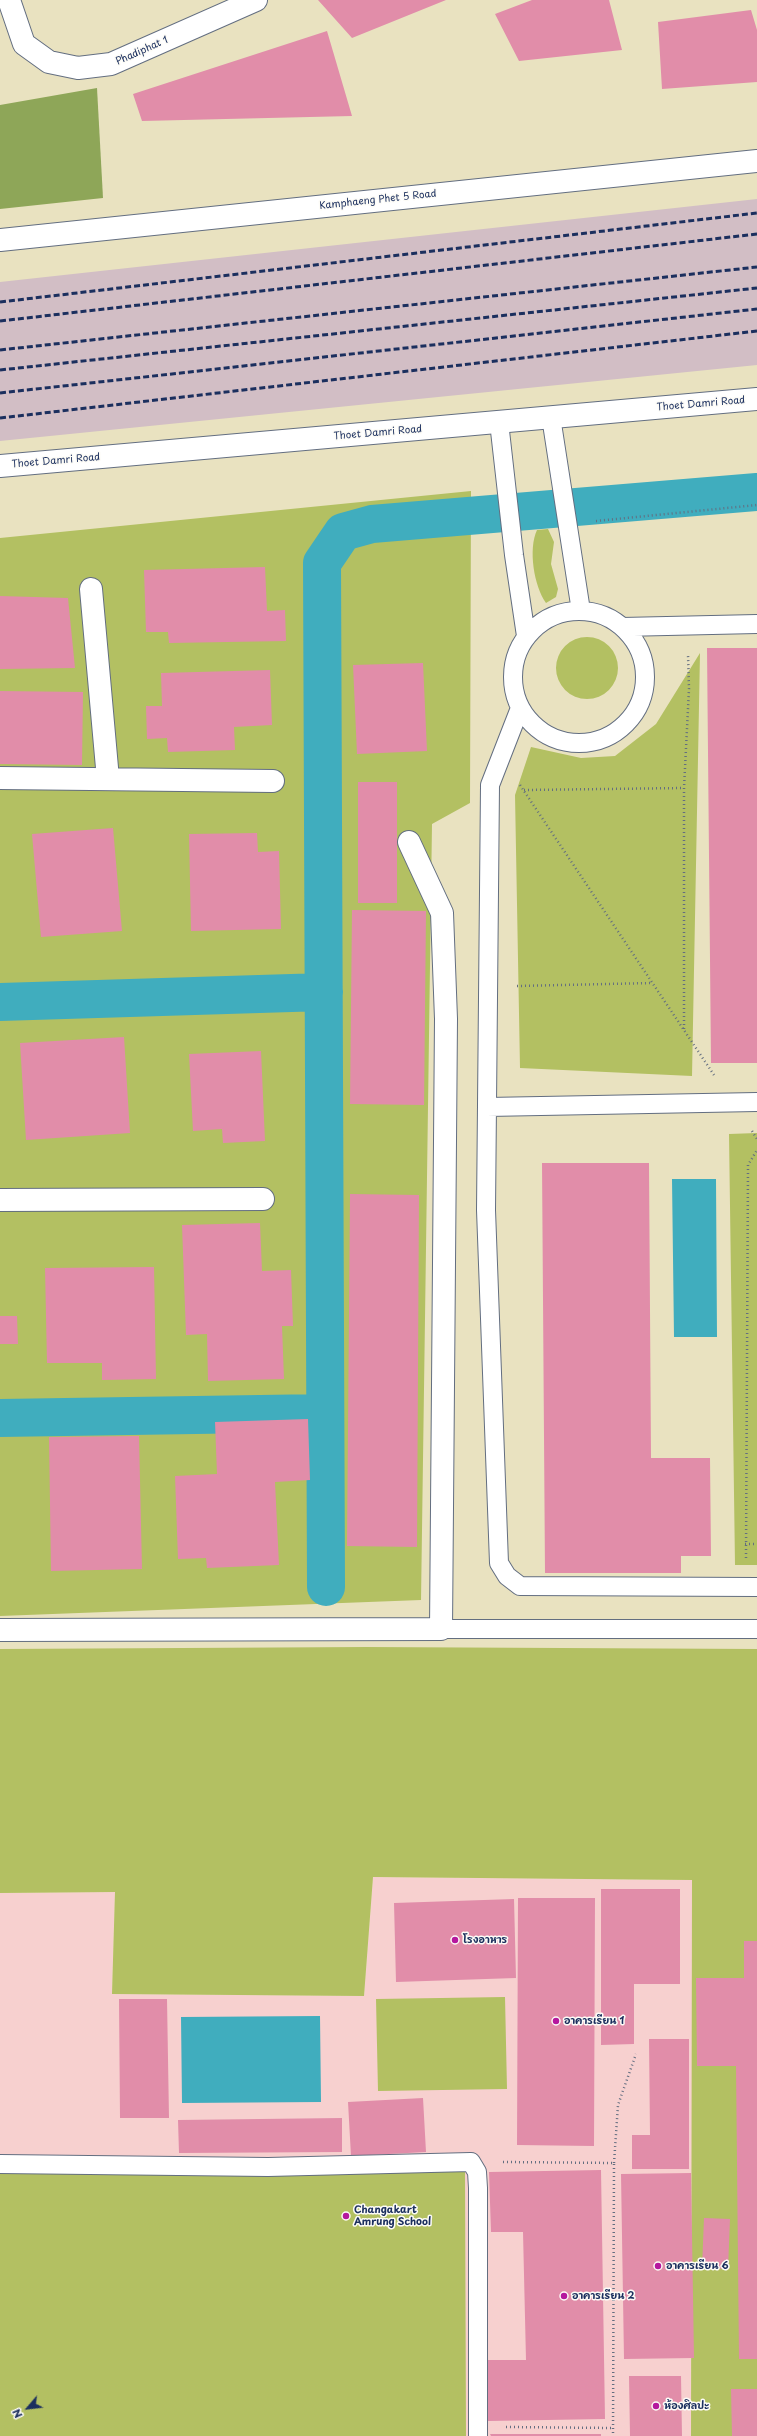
<!DOCTYPE html>
<html>
<head>
<meta charset="utf-8">
<style>
	body { margin:0 }
	#map { position:relative; width:757px; height:2436px; overflow:hidden; background:#e9e2c0; font-family:"Playpen Sans",sans-serif }
	canvas { display:block }
	.north { position:absolute; left:8px; top:2388px; width:40px; height:40px; -webkit-text-stroke:3px #fdfcf7; paint-order:stroke; rotate:242deg; font-size:11px; font-weight:700; line-height:16px; text-align:center; color:#1b2f5e }
	.north::after { content:''; display:block; margin:auto; width:14px; height:18px; background:#1b2f5e; clip-path:polygon(50% 0,100% 100%,50% 72%,0 100%) }
</style>
</head>
<body>
<div id="map">
<canvas width="757" height="2436"></canvas>
<div class="north">N</div>
</div>
<script>
const ctx = document.querySelector('canvas').getContext('2d');
ctx.lineJoin = 'round';
function fill(path, color) {
  ctx.fillStyle = color;
  ctx.fill(path, 'evenodd');
}
function stroke(path, color, width, dash) {
  ctx.strokeStyle = color;
  ctx.lineWidth = width;
  ctx.lineCap = dash ? 'butt' : 'round';
  ctx.setLineDash(dash || []);
  ctx.stroke(path);
}
function drawText(font, color, halo, rows, align = 'center') {
  ctx.font = font + ' "Playpen Sans","Playpen Sans Thai",sans-serif';
  ctx.lineWidth = 3;
  ctx.setLineDash([]);
  ctx.textBaseline = 'middle';
  ctx.strokeStyle = halo;
  ctx.fillStyle = color;
  for (const [text, x, y, turn = 0] of rows) {
    ctx.save();
    ctx.translate(x, y);
    ctx.rotate((+turn || 0) * Math.PI / 180);
    ctx.textAlign = isNaN(turn) ? turn : align;
    if (halo) ctx.strokeText(text, 0, 0);
    ctx.fillText(text, 0, 0);
    ctx.restore();
  }
}
const built = new Path2D(`
	M 373,1877 L 693,1880 L 691,2436 L 0,2436 L 0,1893 L 115,1892 L 112,1994 L 364,1996 Z`);
const industrial = new Path2D(`
	M 757,199 L 757,365 L 0,441 L 0,282 Z`);
const green = new Path2D(`
	M 471,491 L 470,803 L 432,824 L 421,1600 L 0,1616 L 0,538 Z
	M 548,529 L 554,542 L 551,564 L 558,589 L 556,597 L 546,603 C 534,586 528,549 537,530 Z
	M556 668a31 31 0 1 1 62 0a31 31 0 1 1-62 0Z
	M 700,653 L 692,1076 L 520,1068 L 515,795 L 531,747 L 581,758 L 615,756 L 656,724 Z
	M 757,1133 L 757,1565 L 735,1565 L 729,1134 Z
	M 366,1647 L 757,1649 L 757,2436 L 691,2436 L 692,1880 L 373,1877 L 364,1996 L 112,1994 L 115,1892 L 0,1893 L 0,1649 Z
	M 505,1997 L 507,2089 L 378,2091 L 376,1999 Z
	M 0,2169 L 465,2170 L 466,2436 L 0,2436 Z`);
const forest = new Path2D(`
	M 97,88 L 103,198 L 0,209 L 0,105 Z`);
const water = new Path2D(`
	M 672,1179 L 716,1179 L 717,1337 L 674,1337 Z
	M 320,2016 L 321,2102 L 182,2103 L 181,2017 Z`);
const canal = new Path2D(`
	M 0,1002 L 324,992
	M 0,1418 L 325,1413
	M 326,1587 L 322,563 L 343,532 L 372,524 L 757,492`);
const building = new Path2D(`
	M 318,0 L 446,0 L 352,38 Z
	M 532,0 L 609,0 L 622,50 L 519,61 L 495,14 Z
	M 751,10 L 757,30 L 757,82 L 662,89 L 658,22 Z
	M 327,31 L 352,116 L 142,121 L 133,94 Z
	M 265,567 L 267,611 L 285,610 L 286,641 L 169,643 L 168,632 L 146,632 L 144,570 Z
	M 0,596 L 68,598 L 75,668 L 0,669 Z
	M 707,648 L 757,648 L 757,1063 L 711,1063 Z
	M 423,663 L 427,751 L 357,754 L 353,665 Z
	M 270,670 L 272,725 L 234,727 L 235,750 L 168,752 L 167,738 L 147,739 L 146,706 L 162,706 L 161,673 Z
	M 0,691 L 83,692 L 82,765 L 0,764 Z
	M 358,782 L 397,782 L 397,903 L 358,903 Z
	M 113,828 L 122,931 L 41,937 L 32,834 Z
	M 257,833 L 258,852 L 279,851 L 281,929 L 191,931 L 189,834 Z
	M 352,910 L 426,911 L 424,1105 L 350,1104 Z
	M 124,1037 L 130,1133 L 26,1140 L 20,1043 Z
	M 261,1051 L 265,1141 L 223,1143 L 222,1129 L 193,1131 L 189,1054 Z
	M 542,1163 L 649,1163 L 651,1458 L 710,1458 L 711,1556 L 681,1556 L 681,1573 L 545,1573 Z
	M 350,1194 L 419,1195 L 417,1547 L 347,1546 Z
	M 260,1223 L 262,1271 L 291,1270 L 293,1326 L 282,1326 L 284,1379 L 208,1381 L 207,1334 L 186,1335 L 182,1225 Z
	M 154,1267 L 156,1379 L 102,1380 L 102,1363 L 47,1363 L 45,1268 Z
	M 0,1316 L 17,1316 L 18,1344 L 0,1344 Z
	M 308,1419 L 310,1480 L 275,1482 L 279,1565 L 207,1568 L 206,1558 L 178,1559 L 175,1476 L 217,1474 L 215,1422 Z
	M 139,1436 L 142,1569 L 51,1571 L 49,1437 Z
	M 601,1889 L 680,1889 L 680,1984 L 634,1984 L 634,2044 L 601,2045 Z
	M 518,1898 L 595,1898 L 594,2146 L 517,2145 Z
	M 514,1899 L 516,1978 L 396,1982 L 394,1903 Z
	M 744,1941 L 757,1941 L 757,2359 L 739,2359 L 736,2066 L 697,2066 L 696,1978 L 744,1978 Z
	M 119,1999 L 167,1999 L 169,2118 L 120,2118 Z
	M 649,2039 L 689,2039 L 689,2169 L 632,2169 L 632,2135 L 650,2135 Z
	M 423,2098 L 426,2152 L 351,2156 L 348,2102 Z
	M 342,2118 L 342,2152 L 179,2153 L 178,2120 Z
	M 601,2170 L 605,2419 L 488,2421 L 487,2360 L 526,2360 L 523,2232 L 491,2232 L 489,2172 Z
	M 691,2173 L 694,2358 L 624,2359 L 621,2174 Z
	M 704,2218 L 730,2219 L 728,2269 L 702,2268 Z
	M 629,2376 L 681,2376 L 682,2436 L 630,2436 Z
	M 731,2389 L 757,2389 L 757,2436 L 732,2436 Z
	M 490,2434 L 601,2434 L 601,2436 L 491,2436 Z`);
const path = new Path2D(`
	M 596,521 L 757,505
	M 520,785 L 714,1075
	M 524,790 L 684,788
	M 517,986 L 652,983
	M 684,1029 L 684,788 L 689,689 L 688,654
	M 752,1131 L 757,1139
	M 745,1544 L 757,1544
	M 746,1558 L 748,1165 L 757,1150
	M 503,2162 L 614,2163 L 613,2436
	M 614,2163 L 618,2105 L 636,2054
	M 506,2427 L 613,2428`);
const service = new Path2D(`
	M 551,417 L 581,611
	M 499,422 L 514,555 L 526,636
	M513 677a66 66 0 1 1 132 0a66 66 0 1 1-132 0Z
	M 622,627 L 757,624
	M 520,708 L 490,785 L 486,1210 L 499,1563 L 507,1576 L 520,1586 L 757,1587
	M 487,1107 L 757,1102
	M 441,1629 L 757,1629
	M 0,2164 L 268,2167 L 471,2162 L 477,2172 L 478,2188 L 478,2436`);
const minor = new Path2D(`
	M 9,0 L 24,44 L 49,62 L 78,68 L 111,64 L 256,0
	M 91,589 L 108,779
	M 0,778 L 273,781
	M 0,1200 L 263,1199
	M 0,1630 L 441,1629 L 446,1019 L 442,913 L 409,842`);
const tertiary = new Path2D(`
	M 0,240 L 757,161
	M 0,466 L 757,399`);
const rail = new Path2D(`
	M 0,302 L 757,213
	M 0,321 L 757,234
	M 0,350 L 757,267
	M 0,370 L 757,288
	M 0,393 L 757,309
	M 0,418 L 757,331`);
const markers = [
	[455,1940,4,"#b5179e"],
	[556,2021,4,"#b5179e"],
	[346,2216,4,"#b5179e"],
	[658,2266,4,"#b5179e"],
	[564,2296,4,"#b5179e"],
	[656,2406,4,"#b5179e"]
];
const streetNames = [
	["Phadiphat 1",142,51,-24],
	["Kamphaeng Phet 5 Road",378,200,-6],
	["Thoet Damri Road",701,404,-5],
	["Thoet Damri Road",378,433,-5],
	["Thoet Damri Road",56,461,-5]
];
const poiNames = [
	["โรงอาหาร",463,1940],
	["อาคารเรียน 1",564,2021],
	["Changakart",354,2210],
	["Amrung School",354,2222],
	["อาคารเรียน 6",666,2266],
	["อาคารเรียน 2",572,2296],
	["ห้องศิลปะ",664,2406]
];
fill(built, '#f7d0cf');
fill(industrial, '#d2bec5');
fill(green, '#b3c062');
fill(forest, '#8ea658');
fill(water, '#40adbe');
stroke(canal, '#40adbe', 38);
fill(building, '#e18da9');
stroke(service, '#636e80', 20);
stroke(minor, '#636e80', 24);
stroke(tertiary, '#636e80', 24);
stroke(path, '#636e80', 2.5, [1, 3]);
stroke(service, '#fff', 18);
stroke(minor, '#fff', 22);
stroke(tertiary, '#fff', 22);
stroke(rail, '#1b2f5e', 3, [6, 3]);
for (const [x, y, r, color] of markers) {
  const dot = new Path2D();
  dot.arc(x, y, r, 0, 2 * Math.PI);
  ctx.fillStyle = color;
  ctx.fill(dot);
  stroke(dot, '#fdfcf7', 1.5);
}
drawText('10px', '#1b2f5e', '#fdfcf7', streetNames);
drawText('bold 10px', '#1b2f5e', '#fdfcf7', poiNames, 'left');
</script>
</body>
</html>
